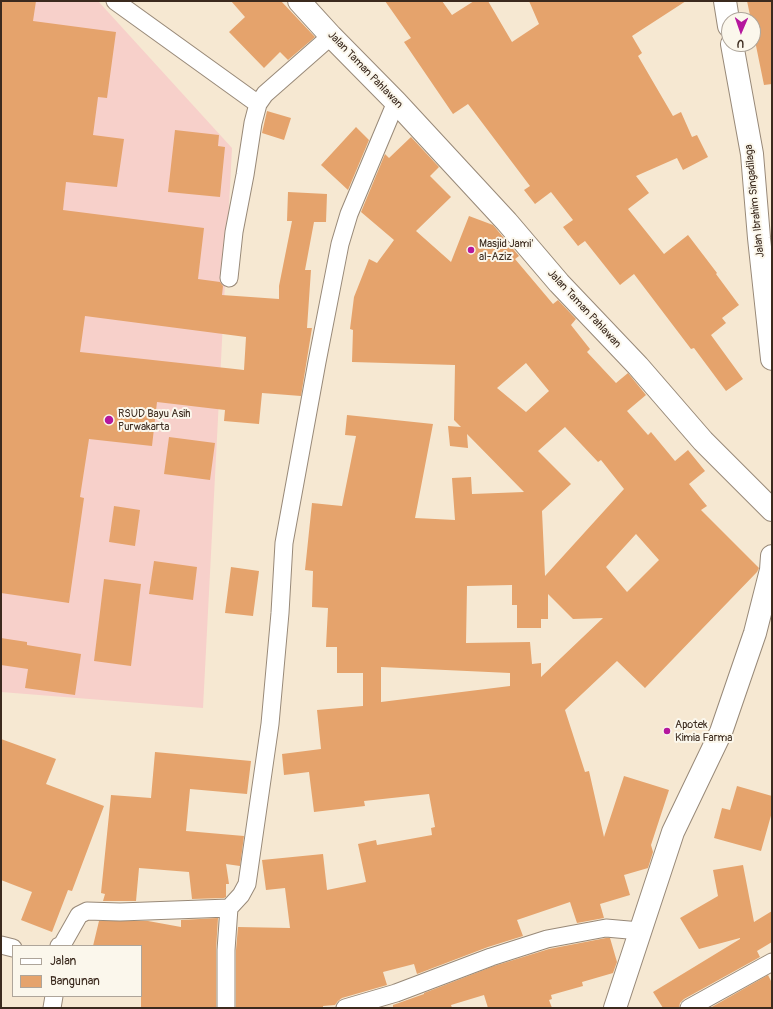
<!DOCTYPE html>
<html>
<head>
<meta charset="utf-8">
<style>
	body { margin:0 }
	#map { position:relative; width:773px; height:1009px; overflow:hidden; background:#f6e8d2; font-family:Pangolin,sans-serif }
	canvas { display:block }
	.frame { position:absolute; inset:0; border:2px solid #3b2a1e; pointer-events:none }
	.legend { position:absolute; left:12px; top:945px; width:130px; height:52px; box-sizing:border-box; background:#fbf7ec; border:1px solid #aea59a; margin:0; padding:5px 7px; list-style:none; font-size:12px; color:#3b2a1e }
	.legend li { display:flex; align-items:center; gap:8px; height:20px }
	.legend b { width:20px; border:1px solid #aea59a }
	.north { position:absolute; left:721px; top:12px; width:40px; height:40px; box-sizing:border-box; background:#fbf7ec; border:1px solid #aea59a; border-radius:50%; rotate:182deg; font-size:11px; font-weight:700; line-height:16px; text-align:center; color:#3b2a1e }
	.north::after { content:''; display:block; margin:auto; width:14px; height:18px; background:#b5179e; clip-path:polygon(50% 0,100% 100%,50% 72%,0 100%) }
</style>
</head>
<body>
<div id="map">
<canvas width="773" height="1009"></canvas>
<div class="frame"></div>
<ul class="legend">
<li><b style="height:5px;background:#fff"></b>Jalan</li>
<li><b style="height:11px;background:#e5a36c"></b>Bangunan</li>
</ul>
<div class="north">U</div>
</div>
<script>
const ctx = document.querySelector('canvas').getContext('2d');
ctx.lineJoin = 'round';
function fill(path, color) {
  ctx.fillStyle = color;
  ctx.fill(path, 'evenodd');
}
function stroke(path, color, width, dash) {
  ctx.strokeStyle = color;
  ctx.lineWidth = width;
  ctx.lineCap = dash ? 'butt' : 'round';
  ctx.setLineDash(dash || []);
  ctx.stroke(path);
}
function drawText(font, color, halo, rows, align = 'center') {
  ctx.font = font + ' Pangolin,sans-serif';
  ctx.lineWidth = 4;
  ctx.setLineDash([]);
  ctx.textBaseline = 'middle';
  ctx.strokeStyle = halo;
  ctx.fillStyle = color;
  for (const [text, x, y, turn = 0] of rows) {
    ctx.save();
    ctx.translate(x, y);
    ctx.rotate((+turn || 0) * Math.PI / 180);
    ctx.textAlign = isNaN(turn) ? turn : align;
    if (halo) ctx.strokeText(text, 0, 0);
    ctx.fillText(text, 0, 0);
    ctx.restore();
  }
}
const built = new Path2D(`
	M 1,1 L 98,1 L 232,148 L 203,708 L 1,692 Z`);
const building = new Path2D(`
	M 1,1 L 36,1 L 33,21 L 116,32 L 107,98 L 98,97 L 93,135 L 124,139 L 117,187 L 66,182 L 63,210 L 204,228 L 198,279 L 220,282 L 223,286 L 222,295 L 279,299 L 279,286 L 292,221 L 287,221 L 288,192 L 327,194 L 326,222 L 314,222 L 305,270 L 311,270 L 307,328 L 312,328 L 301,396 L 262,393 L 259,424 L 224,421 L 225,410 L 157,402 L 152,446 L 89,439 L 80,497 L 84,498 L 69,603 L 1,593 ZM 85,316 L 246,337 L 244,370 L 80,352 Z
	M 231,1 L 281,1 L 315,37 L 288,60 L 280,52 L 264,68 L 229,32 L 245,17 Z
	M 385,1 L 442,1 L 452,15 L 474,1 L 488,1 L 512,42 L 539,24 L 529,1 L 686,1 L 632,36 L 642,53 L 638,56 L 673,116 L 681,112 L 692,137 L 697,135 L 708,157 L 683,170 L 677,158 L 636,176 L 649,193 L 628,209 L 664,254 L 688,235 L 717,273 L 716,274 L 739,305 L 722,318 L 726,323 L 711,335 L 743,379 L 726,391 L 694,348 L 691,349 L 634,274 L 620,285 L 585,241 L 578,246 L 563,227 L 573,220 L 551,192 L 535,204 L 524,190 L 530,186 L 468,104 L 453,114 L 404,42 L 411,38 Z
	M 747,1 L 772,1 L 772,84 L 764,85 L 753,31 L 753,20 L 751,20 Z
	M 267,111 L 291,118 L 284,140 L 262,133 Z
	M 356,127 L 369,140 L 348,190 L 321,165 Z
	M 175,130 L 219,135 L 218,146 L 225,147 L 220,197 L 168,192 Z
	M 411,137 L 439,167 L 430,176 L 451,197 L 416,231 L 451,262 L 469,216 L 493,225 L 519,256 L 515,259 L 553,304 L 558,300 L 576,319 L 571,325 L 590,349 L 587,352 L 616,383 L 628,373 L 646,395 L 627,411 L 648,435 L 651,432 L 675,461 L 688,450 L 705,471 L 689,484 L 707,506 L 701,510 L 759,568 L 757,572 L 645,688 L 617,661 L 565,710 L 585,772 L 589,771 L 604,837 L 624,776 L 669,790 L 651,845 L 653,852 L 648,868 L 624,875 L 630,895 L 600,904 L 604,918 L 577,923 L 570,902 L 517,920 L 523,936 L 488,947 L 417,974 L 414,964 L 383,972 L 387,985 L 342,998 L 338,1001 L 335,1005 L 323,1006 L 323,1008 L 236,1008 L 236,950 L 238,927 L 290,928 L 285,888 L 266,890 L 262,860 L 323,854 L 327,890 L 366,882 L 358,844 L 376,840 L 377,845 L 432,835 L 431,828 L 435,827 L 429,794 L 364,801 L 365,806 L 314,812 L 309,772 L 284,775 L 282,754 L 321,749 L 317,710 L 363,706 L 363,673 L 337,673 L 337,647 L 326,647 L 328,608 L 312,607 L 313,571 L 305,570 L 312,503 L 342,506 L 356,436 L 345,435 L 347,415 L 433,424 L 415,518 L 455,520 L 452,478 L 471,477 L 472,494 L 524,492 L 467,434 L 468,448 L 450,446 L 448,426 L 461,427 L 454,420 L 455,365 L 352,362 L 353,330 L 350,329 L 354,297 L 369,259 L 377,263 L 394,240 L 361,212 L 385,154 L 389,158 ZM 526,363 L 549,391 L 526,412 L 497,388 ZM 565,427 L 598,462 L 601,460 L 624,489 L 545,576 L 542,511 L 571,484 L 538,451 ZM 636,534 L 659,560 L 627,592 L 606,567 ZM 512,585 L 512,605 L 517,605 L 517,628 L 541,628 L 541,619 L 548,619 L 548,594 L 573,619 L 603,618 L 541,677 L 541,663 L 532,664 L 530,642 L 466,643 L 467,586 ZM 381,667 L 510,673 L 510,686 L 381,702 Z
	M 169,437 L 215,443 L 210,480 L 164,474 Z
	M 114,506 L 140,510 L 135,546 L 109,542 Z
	M 154,561 L 197,567 L 193,600 L 149,594 Z
	M 231,567 L 259,571 L 253,616 L 225,613 Z
	M 104,579 L 141,584 L 131,666 L 94,661 Z
	M 1,638 L 27,642 L 27,645 L 81,654 L 75,695 L 25,688 L 28,669 L 1,665 Z
	M 1,739 L 56,759 L 46,784 L 104,806 L 72,891 L 68,890 L 52,932 L 21,920 L 32,892 L 1,880 Z
	M 155,752 L 251,761 L 247,794 L 190,789 L 186,831 L 244,836 L 240,866 L 226,864 L 229,884 L 226,884 L 226,897 L 224,898 L 192,899 L 189,872 L 139,868 L 136,901 L 103,901 L 105,894 L 101,893 L 111,795 L 151,798 Z
	M 737,786 L 772,796 L 772,812 L 761,851 L 714,838 L 722,808 L 730,810 Z
	M 743,865 L 754,922 L 772,911 L 772,942 L 757,951 L 760,957 L 684,999 L 680,1003 L 679,1008 L 663,1008 L 653,992 L 740,939 L 740,938 L 699,949 L 680,918 L 718,896 L 713,870 Z
	M 218,918 L 216,950 L 216,1008 L 141,1008 L 141,946 L 93,946 L 99,921 L 148,921 L 181,927 L 181,920 Z
	M 606,938 L 610,938 L 617,962 L 613,973 L 582,982 L 583,986 L 551,995 L 552,999 L 549,1000 L 552,1008 L 488,1008 L 484,995 L 451,1005 L 452,1008 L 393,1008 L 393,1005 L 424,994 L 424,993 L 494,966 L 549,949 Z
	M 768,975 L 772,983 L 772,1008 L 710,1008 Z`);
const street = new Path2D(`
	M 115,1 L 258,104
	M 229,278 L 234,232 L 245,175 L 253,123 L 258,104 L 265,94 L 331,36
	M 1,945 L 13,948
	M 59,946 L 62,945 L 79,915 L 87,911 L 120,912 L 229,908
	M 52,1008 L 54,996
	M 226,1008 L 226,950 L 229,908 L 241,895 L 247,884 L 270,724 L 280,613 L 284,543 L 317,362 L 340,244 L 349,214 L 396,102
	M 345,1008 L 396,993 L 491,957 L 547,939 L 606,928 L 640,931
	M 689,1008 L 772,962`);
const primary = new Path2D(`
	M 299,1 L 331,36 L 396,102 L 507,222 L 559,283 L 638,366 L 703,441 L 772,510`);
const highway = new Path2D(`
	M 725,1 L 729,26
	M 732,44 L 752,154 L 759,238 L 772,359
	M 615,1008 L 673,832 L 721,732 L 755,633 L 771,570 L 772,556`);
const markers = [
	[471,250,4,"#b5179e"],
	[109,420,5,"#b5179e"],
	[667,731,4,"#b5179e"]
];
const streetNames = [
	["Jalan Taman Pahlawan",365,70,46],
	["Jalan Ibrahim Singadilaga",755,201,-96],
	["Jalan Taman Pahlawan",584,309,47]
];
const poiNames = [
	["Masjid Jami'",479,244],
	["al-Aziz",479,257],
	["RSUD Bayu Asih",118,414],
	["Purwakarta",118,427],
	["Apotek",675,725],
	["Kimia Farma",675,738]
];
fill(built, '#f7d0ca');
fill(building, '#e5a36c');
stroke(street, '#988978', 19);
stroke(primary, '#988978', 24);
stroke(highway, '#988978', 24);
stroke(street, '#fff', 17);
stroke(primary, '#fff', 22);
stroke(highway, '#fff', 22);
for (const [x, y, r, color] of markers) {
  const dot = new Path2D();
  dot.arc(x, y, r, 0, 2 * Math.PI);
  ctx.fillStyle = color;
  ctx.fill(dot);
  stroke(dot, '#fbf7ec', 1.5);
}
drawText('11px', '#3b2a1e', '#fbf7ec', streetNames);
drawText('11px', '#3b2a1e', '#fbf7ec', poiNames, 'left');
</script>
</body>
</html>
